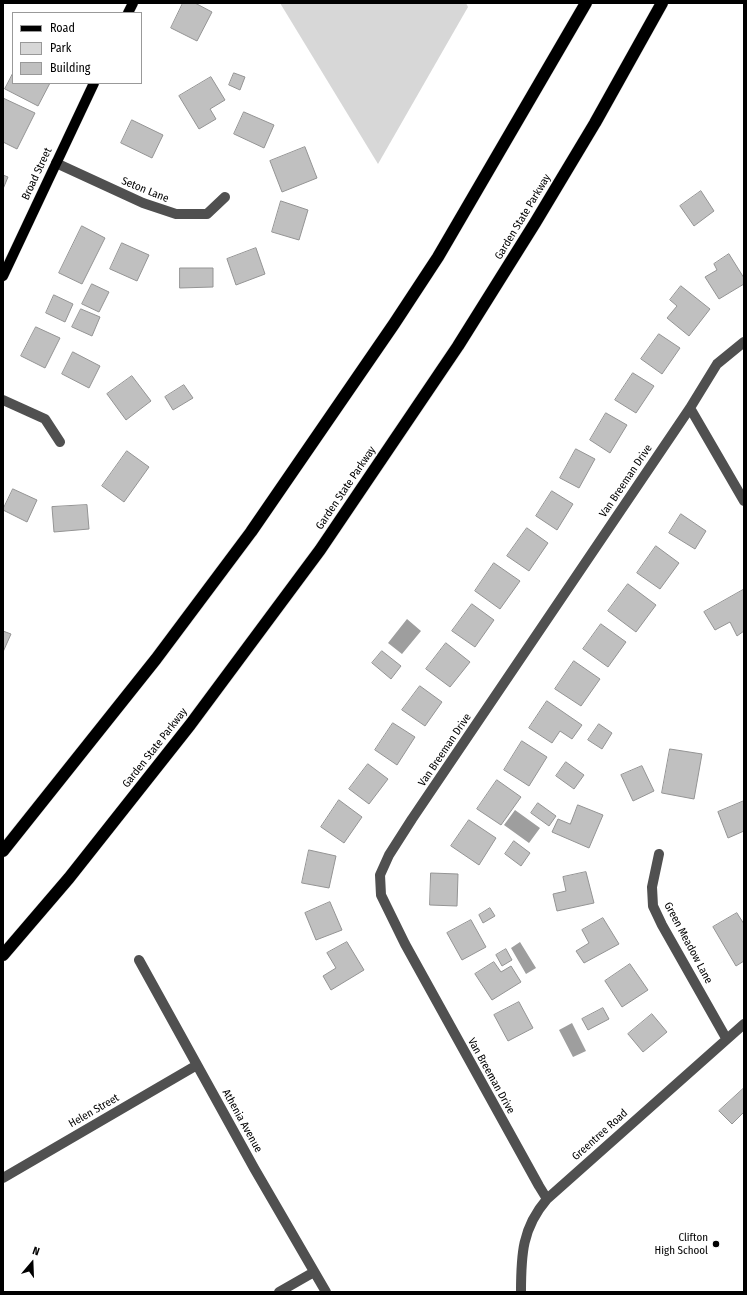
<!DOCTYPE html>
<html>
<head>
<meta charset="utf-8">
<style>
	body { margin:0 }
	#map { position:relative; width:747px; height:1295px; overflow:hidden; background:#fff; font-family:"Fira Sans Condensed",sans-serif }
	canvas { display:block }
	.frame { position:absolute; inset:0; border:4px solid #000; pointer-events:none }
	.legend { position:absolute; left:12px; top:12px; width:130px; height:72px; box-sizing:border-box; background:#fff; border:1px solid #999; margin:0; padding:5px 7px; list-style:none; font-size:12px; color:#000 }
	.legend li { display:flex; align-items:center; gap:8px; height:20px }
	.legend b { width:20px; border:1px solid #999 }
	.north { position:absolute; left:12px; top:1243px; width:40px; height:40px; -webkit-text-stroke:3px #fff; paint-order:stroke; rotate:19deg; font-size:11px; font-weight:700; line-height:16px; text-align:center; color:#000 }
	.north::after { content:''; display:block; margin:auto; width:14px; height:18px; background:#000; clip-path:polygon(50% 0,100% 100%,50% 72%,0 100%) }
</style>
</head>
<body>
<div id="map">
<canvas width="747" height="1295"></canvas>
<div class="frame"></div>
<ul class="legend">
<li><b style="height:5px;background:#000"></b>Road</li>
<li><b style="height:11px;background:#d7d7d7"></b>Park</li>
<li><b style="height:11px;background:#c0c0c0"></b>Building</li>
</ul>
<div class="north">N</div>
</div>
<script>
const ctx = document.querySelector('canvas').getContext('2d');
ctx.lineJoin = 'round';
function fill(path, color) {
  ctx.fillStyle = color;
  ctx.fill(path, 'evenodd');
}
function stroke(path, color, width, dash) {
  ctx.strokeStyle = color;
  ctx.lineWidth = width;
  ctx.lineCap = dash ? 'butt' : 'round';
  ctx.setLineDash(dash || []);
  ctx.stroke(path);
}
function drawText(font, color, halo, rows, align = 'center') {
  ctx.font = font + ' "Fira Sans Condensed",sans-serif';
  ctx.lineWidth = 3;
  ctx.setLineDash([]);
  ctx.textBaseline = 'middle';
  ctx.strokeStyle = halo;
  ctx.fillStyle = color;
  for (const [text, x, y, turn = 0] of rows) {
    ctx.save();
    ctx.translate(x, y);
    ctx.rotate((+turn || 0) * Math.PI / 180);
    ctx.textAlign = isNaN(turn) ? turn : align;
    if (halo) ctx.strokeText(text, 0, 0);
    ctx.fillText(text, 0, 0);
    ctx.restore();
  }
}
const green = new Path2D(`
	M 280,3 L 466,3 L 468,7 L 378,164 Z`);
const water = new Path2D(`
	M 407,619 L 421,631 L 402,654 L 388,643 Z
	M 515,810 L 540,828 L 529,843 L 504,825 Z
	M 520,942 L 536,968 L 526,974 L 511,948 Z
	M 572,1023 L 586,1051 L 573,1057 L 559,1030 Z`);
const building = new Path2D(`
	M 183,3 L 195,3 L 212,12 L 197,41 L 171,28 Z
	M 13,73 L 13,83 L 50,83 L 38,106 L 5,89 Z
	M 234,73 L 245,77 L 240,90 L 229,85 Z
	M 211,77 L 225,100 L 210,109 L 216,119 L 199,129 L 179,96 Z
	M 3,98 L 35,113 L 17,149 L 3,142 Z
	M 244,112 L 274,125 L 264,148 L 234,134 Z
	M 132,120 L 163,135 L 152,158 L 121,143 Z
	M 305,147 L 317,178 L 282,192 L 270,161 Z
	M 3,175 L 8,177 L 3,189 Z
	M 701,191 L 714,211 L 694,226 L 680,206 Z
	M 281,201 L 308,210 L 299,240 L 272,232 Z
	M 82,226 L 105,238 L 82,284 L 59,273 Z
	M 122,243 L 149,255 L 137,281 L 110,269 Z
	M 256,248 L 265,274 L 236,285 L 227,259 Z
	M 729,254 L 744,278 L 744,284 L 719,299 L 705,277 L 717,270 L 714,264 Z
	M 180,268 L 213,268 L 213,287 L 180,288 Z
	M 92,284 L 109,292 L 99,312 L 82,304 Z
	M 681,286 L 710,309 L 689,336 L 667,318 L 677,306 L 670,300 Z
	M 54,295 L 73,304 L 65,322 L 46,313 Z
	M 81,309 L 100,317 L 92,336 L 72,327 Z
	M 36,327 L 60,338 L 45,368 L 21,356 Z
	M 659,334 L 680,348 L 662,374 L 641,359 Z
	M 73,352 L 100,366 L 89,388 L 62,374 Z
	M 633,373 L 654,386 L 636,413 L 615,400 Z
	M 132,376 L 151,401 L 126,420 L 107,394 Z
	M 184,385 L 193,398 L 173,410 L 165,397 Z
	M 606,413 L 627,425 L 610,453 L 590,440 Z
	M 576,449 L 595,459 L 579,488 L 560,478 Z
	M 127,451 L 149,467 L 124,502 L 102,486 Z
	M 13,489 L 37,500 L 27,522 L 3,510 Z
	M 552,491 L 573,504 L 557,530 L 536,516 Z
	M 87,505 L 89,529 L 54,532 L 52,507 Z
	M 681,514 L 706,531 L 695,549 L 669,533 Z
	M 527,528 L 548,543 L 529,571 L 507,556 Z
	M 656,546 L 679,563 L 660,589 L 637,573 Z
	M 494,563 L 520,581 L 500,609 L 475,591 Z
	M 628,584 L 656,605 L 636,632 L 608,611 Z
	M 743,590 L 744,592 L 744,631 L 737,636 L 730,622 L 715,630 L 704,612 Z
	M 472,604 L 494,620 L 475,647 L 452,631 Z
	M 601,624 L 626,642 L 608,667 L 583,649 Z
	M 3,631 L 11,634 L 3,652 Z
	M 446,643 L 470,662 L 450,687 L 426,669 Z
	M 382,651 L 401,666 L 391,679 L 372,663 Z
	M 574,661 L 600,679 L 581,706 L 555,689 Z
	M 420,686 L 442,702 L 425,726 L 402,710 Z
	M 547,701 L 582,725 L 572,739 L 560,731 L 552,743 L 529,728 Z
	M 393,723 L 415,737 L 397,765 L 375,750 Z
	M 599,724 L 612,733 L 602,749 L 588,740 Z
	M 522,741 L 547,757 L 529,786 L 504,770 Z
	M 670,749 L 702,754 L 694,799 L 662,793 Z
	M 566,762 L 584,775 L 574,789 L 556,776 Z
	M 368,764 L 388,779 L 369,804 L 349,789 Z
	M 642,766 L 654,791 L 633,801 L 621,775 Z
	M 497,780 L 521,797 L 501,825 L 477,809 Z
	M 339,800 L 362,817 L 344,843 L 321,827 Z
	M 744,801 L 744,831 L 728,838 L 718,812 Z
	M 538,803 L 556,816 L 549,826 L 531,813 Z
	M 578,805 L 603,815 L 589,848 L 552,832 L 558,819 L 570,824 Z
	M 469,820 L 496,838 L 479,865 L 451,846 Z
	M 514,841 L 530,853 L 521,866 L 505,854 Z
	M 309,850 L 336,856 L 329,888 L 302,883 Z
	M 586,872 L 594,903 L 557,911 L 553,894 L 566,891 L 563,877 Z
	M 431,873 L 458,874 L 457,906 L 430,905 Z
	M 330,902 L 342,930 L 316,940 L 305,913 Z
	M 490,908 L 495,916 L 483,923 L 479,915 Z
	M 737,913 L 744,924 L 744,961 L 736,966 L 713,927 Z
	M 603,918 L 619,944 L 584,963 L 576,951 L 589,943 L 582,930 Z
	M 471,920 L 486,947 L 462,960 L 447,933 Z
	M 347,942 L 364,970 L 331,990 L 323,976 L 336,968 L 327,953 Z
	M 506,949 L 512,960 L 502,966 L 496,955 Z
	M 494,962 L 501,972 L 511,966 L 521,982 L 492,1000 L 475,974 Z
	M 630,964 L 648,990 L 622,1007 L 605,981 Z
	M 519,1002 L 533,1028 L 508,1041 L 494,1015 Z
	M 603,1008 L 609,1019 L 588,1030 L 582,1019 Z
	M 652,1014 L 667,1032 L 643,1052 L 628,1034 Z
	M 744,1088 L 744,1112 L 732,1124 L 719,1111 Z`);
const minor = new Path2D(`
	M 56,163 L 143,203 L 176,214 L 207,214 L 225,197
	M 3,400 L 45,419 L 60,442
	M 690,408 L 744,501
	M 659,854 L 652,887 L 653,906 L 662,925 L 726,1038
	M 139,960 L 254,1168 L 326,1292
	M 3,1178 L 197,1065
	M 547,1199 L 539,1186 L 405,944 L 381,895 L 380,875 L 389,855 L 412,819 L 690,408 L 717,364 L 744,342
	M 279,1292 L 314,1272
	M 521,1292 C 521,1255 522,1228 547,1199 L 744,1024`);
const major = new Path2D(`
	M 128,13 L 133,3
	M 3,276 L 94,83`);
const highway = new Path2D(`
	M 3,851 L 156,659 L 251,532 L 394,324 L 438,257 L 586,3
	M 3,955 L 69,878 L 190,725 L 320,550 L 458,346 L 535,223 L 595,123 L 662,3`);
const markers = [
	[716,1244,4,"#000"]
];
const streetNames = [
	["Broad Street",37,174,-65],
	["Seton Lane",145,190,22],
	["Garden State Parkway",523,217,-59],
	["Van Breeman Drive",626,481,-56],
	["Garden State Parkway",346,488,-56],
	["Garden State Parkway",155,748,-52],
	["Van Breeman Drive",445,750,-56],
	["Green Meadow Lane",688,943,62],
	["Van Breeman Drive",491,1076,61],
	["Helen Street",94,1111,-30],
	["Athenia Avenue",242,1121,61],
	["Greentree Road",600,1135,-42]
];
const poiNames = [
	["Clifton",708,1238],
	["High School",708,1251]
];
fill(green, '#d7d7d7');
fill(water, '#9e9e9e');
fill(building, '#c0c0c0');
stroke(building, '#949494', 1);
stroke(major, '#dbdbdb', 11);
stroke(highway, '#dbdbdb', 13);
stroke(minor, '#505050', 10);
stroke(major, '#000', 10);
stroke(highway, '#000', 12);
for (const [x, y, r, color] of markers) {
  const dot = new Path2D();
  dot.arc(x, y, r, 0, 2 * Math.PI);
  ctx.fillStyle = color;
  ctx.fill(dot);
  stroke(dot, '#fff', 1.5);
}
drawText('11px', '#000', '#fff', streetNames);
drawText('11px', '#000', '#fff', poiNames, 'right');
</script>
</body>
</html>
